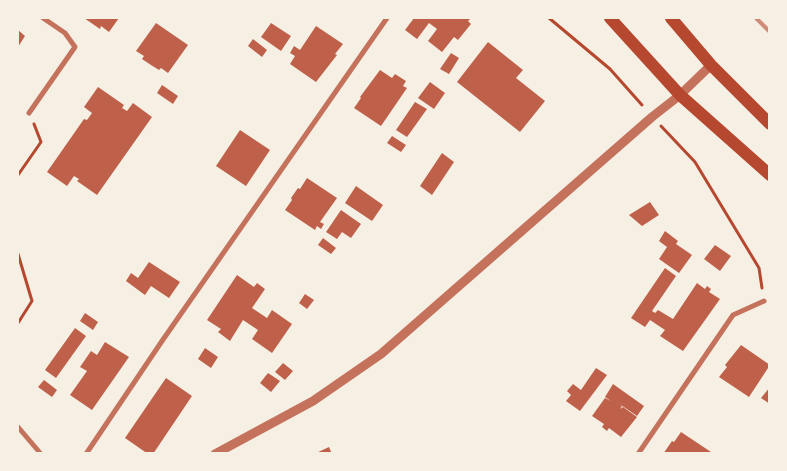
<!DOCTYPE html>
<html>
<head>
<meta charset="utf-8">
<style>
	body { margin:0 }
	#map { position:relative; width:787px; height:471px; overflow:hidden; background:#f6efe4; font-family:Literata,serif }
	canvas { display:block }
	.frame { position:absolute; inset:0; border:19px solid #f6efe4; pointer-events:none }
</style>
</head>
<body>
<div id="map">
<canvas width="787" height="471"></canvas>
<div class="frame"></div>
</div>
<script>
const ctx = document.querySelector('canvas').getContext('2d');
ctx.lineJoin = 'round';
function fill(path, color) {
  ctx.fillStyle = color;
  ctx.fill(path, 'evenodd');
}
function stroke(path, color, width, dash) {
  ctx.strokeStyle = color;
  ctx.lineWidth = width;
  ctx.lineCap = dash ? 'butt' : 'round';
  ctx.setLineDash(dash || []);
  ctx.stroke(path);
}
const building = new Path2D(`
	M 84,18 L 119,18 L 109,32 L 101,26 L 100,29 Z
	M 414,18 L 471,18 L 468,21 L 471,24 L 458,40 L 454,37 L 442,52 L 428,41 L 437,29 L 429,23 L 417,39 L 405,30 Z
	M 156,23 L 188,45 L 168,73 L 161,68 L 159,70 L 151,65 L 142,59 L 144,56 L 136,51 Z
	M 271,23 L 291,36 L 281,51 L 261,37 Z
	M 316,26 L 343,44 L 335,54 L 337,55 L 316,82 L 290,64 L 295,56 L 290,53 L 294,46 L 300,50 Z
	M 18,30 L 25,36 L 18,47 Z
	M 253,39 L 267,50 L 262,57 L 248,46 Z
	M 488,42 L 523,70 L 516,78 L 545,101 L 520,132 L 457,82 Z
	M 451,53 L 459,58 L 449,74 L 440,69 Z
	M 380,70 L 392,78 L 395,74 L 406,81 L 403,86 L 407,88 L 381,126 L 354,108 L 361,98 L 360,97 Z
	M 430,82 L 445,93 L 434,109 L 418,98 Z
	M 162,85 L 178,96 L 173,104 L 157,93 Z
	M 98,87 L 124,105 L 122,108 L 127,111 L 133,103 L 152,117 L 97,195 L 77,181 L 79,179 L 74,176 L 67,186 L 47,172 L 84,119 L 87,120 L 92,113 L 84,107 Z
	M 415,102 L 427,109 L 407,137 L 396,130 Z
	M 240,130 L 270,150 L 246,186 L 216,166 Z
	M 392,136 L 406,145 L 401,152 L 387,143 Z
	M 442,153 L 454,162 L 432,195 L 420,186 Z
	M 307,178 L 337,198 L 320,222 L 324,224 L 321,229 L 317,226 L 315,230 L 285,210 L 292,200 L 291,198 L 298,188 L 300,189 Z
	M 356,186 L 383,205 L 372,221 L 345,203 Z
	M 650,202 L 659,215 L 642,226 L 629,215 Z
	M 341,210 L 361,224 L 351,238 L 342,232 L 337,239 L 326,232 Z
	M 665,231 L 678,241 L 676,244 L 692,255 L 679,273 L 659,259 L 667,247 L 659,241 Z
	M 323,238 L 336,248 L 331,254 L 318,245 Z
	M 715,245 L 731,256 L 720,271 L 704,259 Z
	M 149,262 L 180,282 L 169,298 L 151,286 L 145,295 L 126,281 L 131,273 L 138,278 Z
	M 665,268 L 676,276 L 652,311 L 655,313 L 658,310 L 673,319 L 697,283 L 705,289 L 707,286 L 711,289 L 709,292 L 720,299 L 683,351 L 660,336 L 665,330 L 650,320 L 645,327 L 631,318 Z
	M 237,275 L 254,287 L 257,283 L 265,289 L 252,308 L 267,318 L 272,310 L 292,324 L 272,353 L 252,339 L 258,330 L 243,320 L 230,341 L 218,332 L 221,329 L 207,320 Z
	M 305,294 L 314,300 L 307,309 L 299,303 Z
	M 85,313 L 98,322 L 93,330 L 80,321 Z
	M 75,328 L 86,336 L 56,378 L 45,370 Z
	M 105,342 L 129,357 L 92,410 L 70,395 L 87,371 L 80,367 L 91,351 L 97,355 Z
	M 741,345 L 770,365 L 749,397 L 719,377 L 727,367 L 725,365 Z
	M 205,348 L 218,357 L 211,368 L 198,359 Z
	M 283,363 L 293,371 L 285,380 L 275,372 Z
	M 596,368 L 607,375 L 580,411 L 566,401 L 571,395 L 567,391 L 573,384 L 581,390 Z
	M 268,373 L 280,381 L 271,392 L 260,383 Z
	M 166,378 L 192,396 L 153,454 L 148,454 L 125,438 Z
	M 44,380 L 57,390 L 52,397 L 38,387 Z
	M 613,384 L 644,406 L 637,416 L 618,403 L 622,406 L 620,409 L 623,407 L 637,417 L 621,437 L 609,428 L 607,431 L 602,427 L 604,424 L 592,416 L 605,398 L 611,401 L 605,397 Z
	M 770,387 L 770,404 L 761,398 Z
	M 681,432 L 711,452 L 710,454 L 663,454 L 672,441 L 674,442 Z
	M 329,447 L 332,454 L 314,454 Z`);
const path = new Path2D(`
	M 549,18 L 610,69 L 642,105
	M 661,126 L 695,162 L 759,268 L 762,288
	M 18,175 L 41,142 L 34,124
	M 18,254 L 32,301 L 18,323`);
const minor = new Path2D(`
	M 29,113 L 75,47 L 65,33 L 43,18
	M 18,427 L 41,454
	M 86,454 L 162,341 L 387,18
	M 638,454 L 733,315 L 764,301`);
const tertiary = new Path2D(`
	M 215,454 L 313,401 L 381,354 L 652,117 L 680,95 L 711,65`);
const primary = new Path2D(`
	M 610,18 L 680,95 L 770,175
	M 671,18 L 711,65 L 770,124`);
const rail = new Path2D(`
	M 756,18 L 770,32`);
fill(building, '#bf614a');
stroke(path, '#b5482f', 3);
stroke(minor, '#c5725c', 5);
stroke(tertiary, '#c5725c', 9);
stroke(primary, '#b5482f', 12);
stroke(rail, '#cf8b77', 4);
</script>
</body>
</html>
